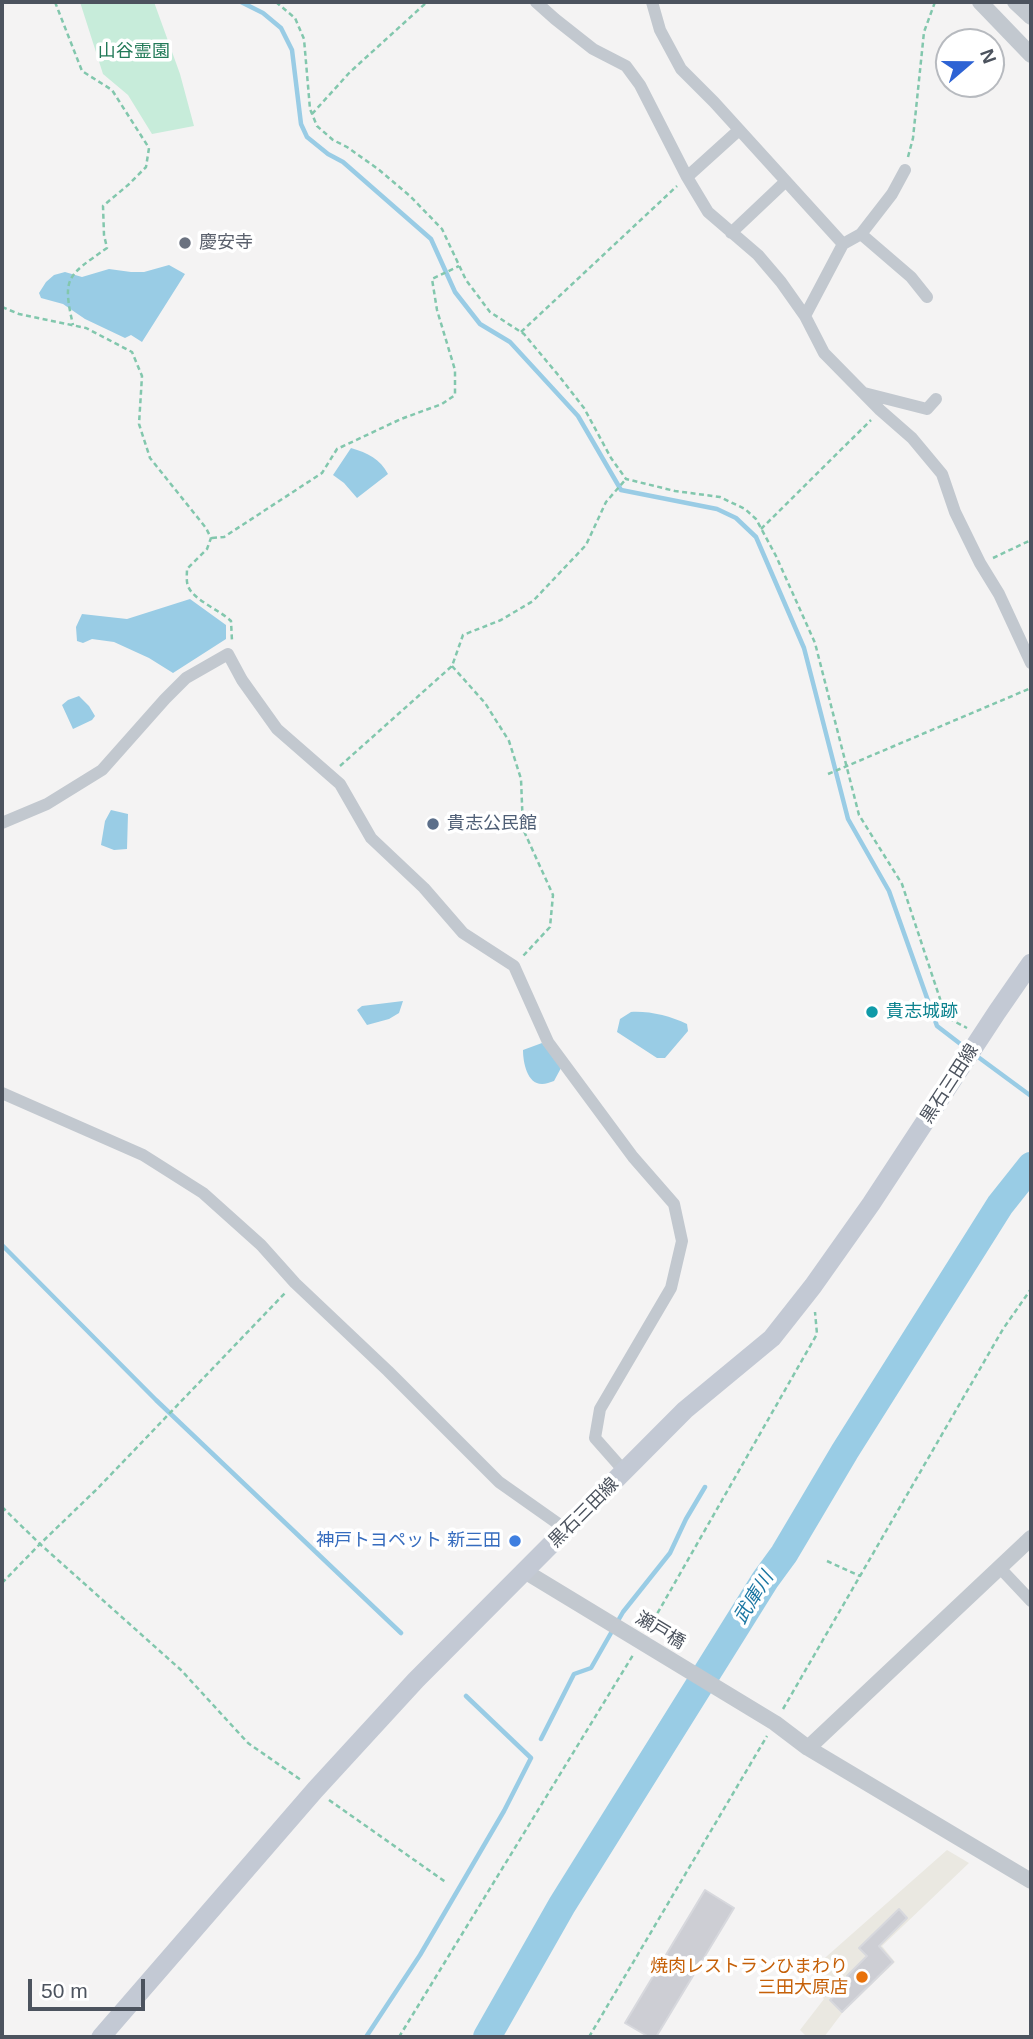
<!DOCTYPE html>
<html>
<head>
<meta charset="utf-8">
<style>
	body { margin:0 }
	#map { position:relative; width:1033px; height:2039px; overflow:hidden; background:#f4f3f3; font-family:Arial,sans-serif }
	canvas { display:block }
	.frame { position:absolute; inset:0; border:4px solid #4c535e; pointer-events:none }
	.north { position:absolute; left:935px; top:28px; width:70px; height:70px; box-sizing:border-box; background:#fff; border:2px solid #b7babf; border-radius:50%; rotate:70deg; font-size:19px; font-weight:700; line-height:28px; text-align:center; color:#4c535e }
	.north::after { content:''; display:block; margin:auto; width:24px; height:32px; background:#2e63d4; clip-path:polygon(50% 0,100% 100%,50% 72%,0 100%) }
	.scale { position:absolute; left:28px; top:1979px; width:117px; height:32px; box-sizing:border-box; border:4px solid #4c535e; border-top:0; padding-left:9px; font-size:21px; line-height:24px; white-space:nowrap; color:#4c535e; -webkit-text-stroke:5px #fff; paint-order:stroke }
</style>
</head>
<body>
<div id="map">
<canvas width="1033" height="2039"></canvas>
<div class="frame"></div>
<div class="north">N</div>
<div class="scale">50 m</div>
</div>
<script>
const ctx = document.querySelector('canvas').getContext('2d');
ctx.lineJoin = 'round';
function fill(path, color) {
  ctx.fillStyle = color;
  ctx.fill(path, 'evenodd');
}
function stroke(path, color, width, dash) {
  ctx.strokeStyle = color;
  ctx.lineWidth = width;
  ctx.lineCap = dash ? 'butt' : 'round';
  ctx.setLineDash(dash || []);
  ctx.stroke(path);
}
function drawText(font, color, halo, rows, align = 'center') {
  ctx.font = font + ' Arial,"Noto Sans JP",sans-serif';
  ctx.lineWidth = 7;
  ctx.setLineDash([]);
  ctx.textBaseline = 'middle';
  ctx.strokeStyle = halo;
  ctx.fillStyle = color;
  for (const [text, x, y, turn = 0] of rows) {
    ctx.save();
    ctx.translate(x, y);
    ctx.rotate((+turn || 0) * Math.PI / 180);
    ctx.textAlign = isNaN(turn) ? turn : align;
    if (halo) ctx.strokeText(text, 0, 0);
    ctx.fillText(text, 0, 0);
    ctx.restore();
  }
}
const commercial = new Path2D(`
	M 947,1850 L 969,1863 L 882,1946 L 895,1962 L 843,2012 L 824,2037 L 807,2037 L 800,2030 L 824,1999 L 810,1985 L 818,1964 Z`);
const green = new Path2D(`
	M 80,2 L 154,2 L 180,74 L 194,126 L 152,134 L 128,95 L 103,74 Z`);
const water = new Path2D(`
	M 169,265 L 185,274 L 142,342 L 131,335 L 125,338 L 85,319 L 63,304 L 41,298 L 39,293 L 46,282 L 54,275 L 65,272 L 82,277 L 109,269 L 131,272 L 144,272 Z
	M 351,448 C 368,453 380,459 388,474 L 357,498 L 344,483 L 333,475 Z
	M 190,599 L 226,625 L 226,639 L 173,673 L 149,658 L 114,642 L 92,639 L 83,643 L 77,641 L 76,627 L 82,614 L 127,619 Z
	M 79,696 L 89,706 L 95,716 L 92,720 L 73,729 L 62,705 L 68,700 Z
	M 111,810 L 128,814 L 127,849 L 114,850 L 101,845 L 105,821 Z
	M 403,1001 L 399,1013 L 389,1019 L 367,1025 L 357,1010 L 362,1006 Z
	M 631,1012 C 650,1011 670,1016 687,1024 L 688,1031 L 665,1058 L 657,1058 L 617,1032 L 620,1019 Z
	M 542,1043 L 561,1068 L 554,1081 C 550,1082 546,1084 542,1084 C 527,1084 523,1062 523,1050 Z`);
const stream = new Path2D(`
	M 241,2 L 263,13 L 281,28 L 292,50 L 301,124 L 307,137 L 328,154 L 343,162 L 431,239 L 455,292 L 480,324 L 510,342 L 578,416 L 621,490 L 717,509 L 736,518 L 756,537 L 804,648 L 848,819 L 889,891 L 937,1026 L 967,1049
	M 974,1054 L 1031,1096
	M 2,1245 L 156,1400 L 401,1633
	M 541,1739 L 574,1674 L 591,1668 L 623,1612 L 670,1553 L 686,1519 L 705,1487
	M 366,2037 L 420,1955 L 504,1811 L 531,1758 L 466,1696`);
const river = new Path2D(`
	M 487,2037 L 562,1905 L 765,1580 L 784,1554 L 845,1451 L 1000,1205 L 1031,1166`);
const building = new Path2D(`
	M 705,1890 L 734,1908 L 656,2037 L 649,2037 L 625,2023 Z
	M 899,1909 L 907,1918 L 879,1946 L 893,1962 L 842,2012 L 830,2000 L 851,1981 L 847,1976 L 867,1956 L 859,1948 Z`);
const path = new Path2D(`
	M 55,2 L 82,71 L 112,90 L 149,148 L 146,167 L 128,185 L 103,206 L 104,235 L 107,248 C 67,276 62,277 73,325
	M 276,2 L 295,18 L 304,39 L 310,109 L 317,126 L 333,140 L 347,147 L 378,169 L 410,196 L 442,229 L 466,280 L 490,312 L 524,334 L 559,376 L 584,408 L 611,458 L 626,479 L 675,491 L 720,497 L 745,509 L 756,519 L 776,556 L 815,643 L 859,815 L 902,884 L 946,1017 L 967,1028
	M 312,114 L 350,72 L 427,2
	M 908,157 L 913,138 L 924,32 L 935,2
	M 2,307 L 19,314 L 86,328 L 132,352 L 142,376 L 139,424 L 150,458 L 206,528 L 211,538 L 207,549 L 187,569 C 187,574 186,581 188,586 C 193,600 220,610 231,621 L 232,641
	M 521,332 L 677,186
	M 761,529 L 871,420
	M 212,538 L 224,537 L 322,473 L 337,449 L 401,419 L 442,404 L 455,395 L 455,370 L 437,310 L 432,279 L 459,266
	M 993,558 L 1031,540
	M 452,666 L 485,703 L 509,741 L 521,779 L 523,829 L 553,895 L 550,927 L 523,956
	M 340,766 L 452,666 L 463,635 L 501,620 L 533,601 L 586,545 L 606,502 L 626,479
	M 828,774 L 1031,688
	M 2,1507 L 40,1544 L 181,1670 L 248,1743 L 301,1780
	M 827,1561 L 860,1576
	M 2,1583 L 40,1544 L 98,1488 L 285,1293
	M 649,1628 L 817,1334 L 815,1312
	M 783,1709 L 1003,1329 L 1031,1289
	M 329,1800 L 447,1883
	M 399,2037 L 633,1655
	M 589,2037 L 767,1736`);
const minor = new Path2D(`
	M 536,2 L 555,19 L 593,49 L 626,66 L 640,85 L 687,177 L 708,212 L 758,255 L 781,282 L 805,316 L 824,353 L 880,410 L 912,438 L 942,474 L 955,512 L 980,563 L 999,594 L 1031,663
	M 652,2 L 660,30 L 681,69 L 714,102 L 843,244 L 805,316
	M 687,177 L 739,130
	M 731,233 L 786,181
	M 861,234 L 892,194 L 905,170
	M 843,244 L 861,234 L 911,277 L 927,297
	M 864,393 L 927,409 L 936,399
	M 2,823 L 47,804 L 102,770 L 165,699 L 186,678 L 228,654 L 242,680 L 277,729 L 340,784 L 371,838 L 424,888 L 463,933 L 514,966 L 548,1042 L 633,1157 L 674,1204 L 682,1241 L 671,1288 L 600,1409 L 595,1438 L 625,1472
	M 2,1093 L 143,1155 L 203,1193 L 261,1245 L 295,1283 L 388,1371 L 499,1482 L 567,1530
	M 1000,1568 L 1031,1601`);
const tertiary = new Path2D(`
	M 980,2 L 1031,55
	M 1015,2 L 1031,17
	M 526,1572 L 775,1723 L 808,1748 L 1031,1881
	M 808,1748 L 1031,1538`);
const secondary = new Path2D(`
	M 101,2037 L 315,1790 L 416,1680 L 685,1410 L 772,1338 L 813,1286 L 871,1204 L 997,1012 L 1031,963`);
const markers = [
	[185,243,7,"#6b7280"],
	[433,824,7,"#5c6f8a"],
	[872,1012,7,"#0f9aa8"],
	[515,1541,7,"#3f7fe0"],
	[862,1977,7,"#e8710a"]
];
const parkNames = [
	["山谷霊園",134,52]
];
const worshipNames = [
	["慶安寺",199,243]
];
const serviceNames = [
	["貴志公民館",447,824]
];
const cultureNames = [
	["貴志城跡",886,1012]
];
const streetNames = [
	["黒石三田線",950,1084,-57],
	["黒石三田線",584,1513,-45],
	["瀬戸橋",660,1631,31]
];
const shopNames = [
	["神戸トヨペット 新三田",501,1541]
];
const foodNames = [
	["焼肉レストランひまわり",848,1967],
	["三田大原店",848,1988]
];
const waterNames = [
	["武庫川",754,1598,-58]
];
fill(commercial, '#eae8e1');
fill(green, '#c7ecda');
fill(water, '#99cce5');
stroke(stream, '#99cce5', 4.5);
stroke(river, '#99cce5', 28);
fill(building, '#cdced4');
stroke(building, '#d7d8dd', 2);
stroke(path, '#82c7ad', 2.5, [5, 3.5]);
stroke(minor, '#c2c8cf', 12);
stroke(tertiary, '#c2c8cf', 16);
stroke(secondary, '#c3c9d4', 19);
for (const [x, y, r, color] of markers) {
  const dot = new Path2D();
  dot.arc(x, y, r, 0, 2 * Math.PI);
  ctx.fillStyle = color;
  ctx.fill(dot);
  stroke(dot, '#fff', 2.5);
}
drawText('18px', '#227a58', '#fff', parkNames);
drawText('18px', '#5b616d', '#fff', worshipNames, 'left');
drawText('18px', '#4e5e75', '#fff', serviceNames, 'left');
drawText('18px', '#0d838f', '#fff', cultureNames, 'left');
drawText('18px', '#4c535e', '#fff', streetNames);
drawText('18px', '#366cbe', '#fff', shopNames, 'right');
drawText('18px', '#c56008', '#fff', foodNames, 'right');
drawText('italic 19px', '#1b76a2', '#fff', waterNames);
</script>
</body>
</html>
